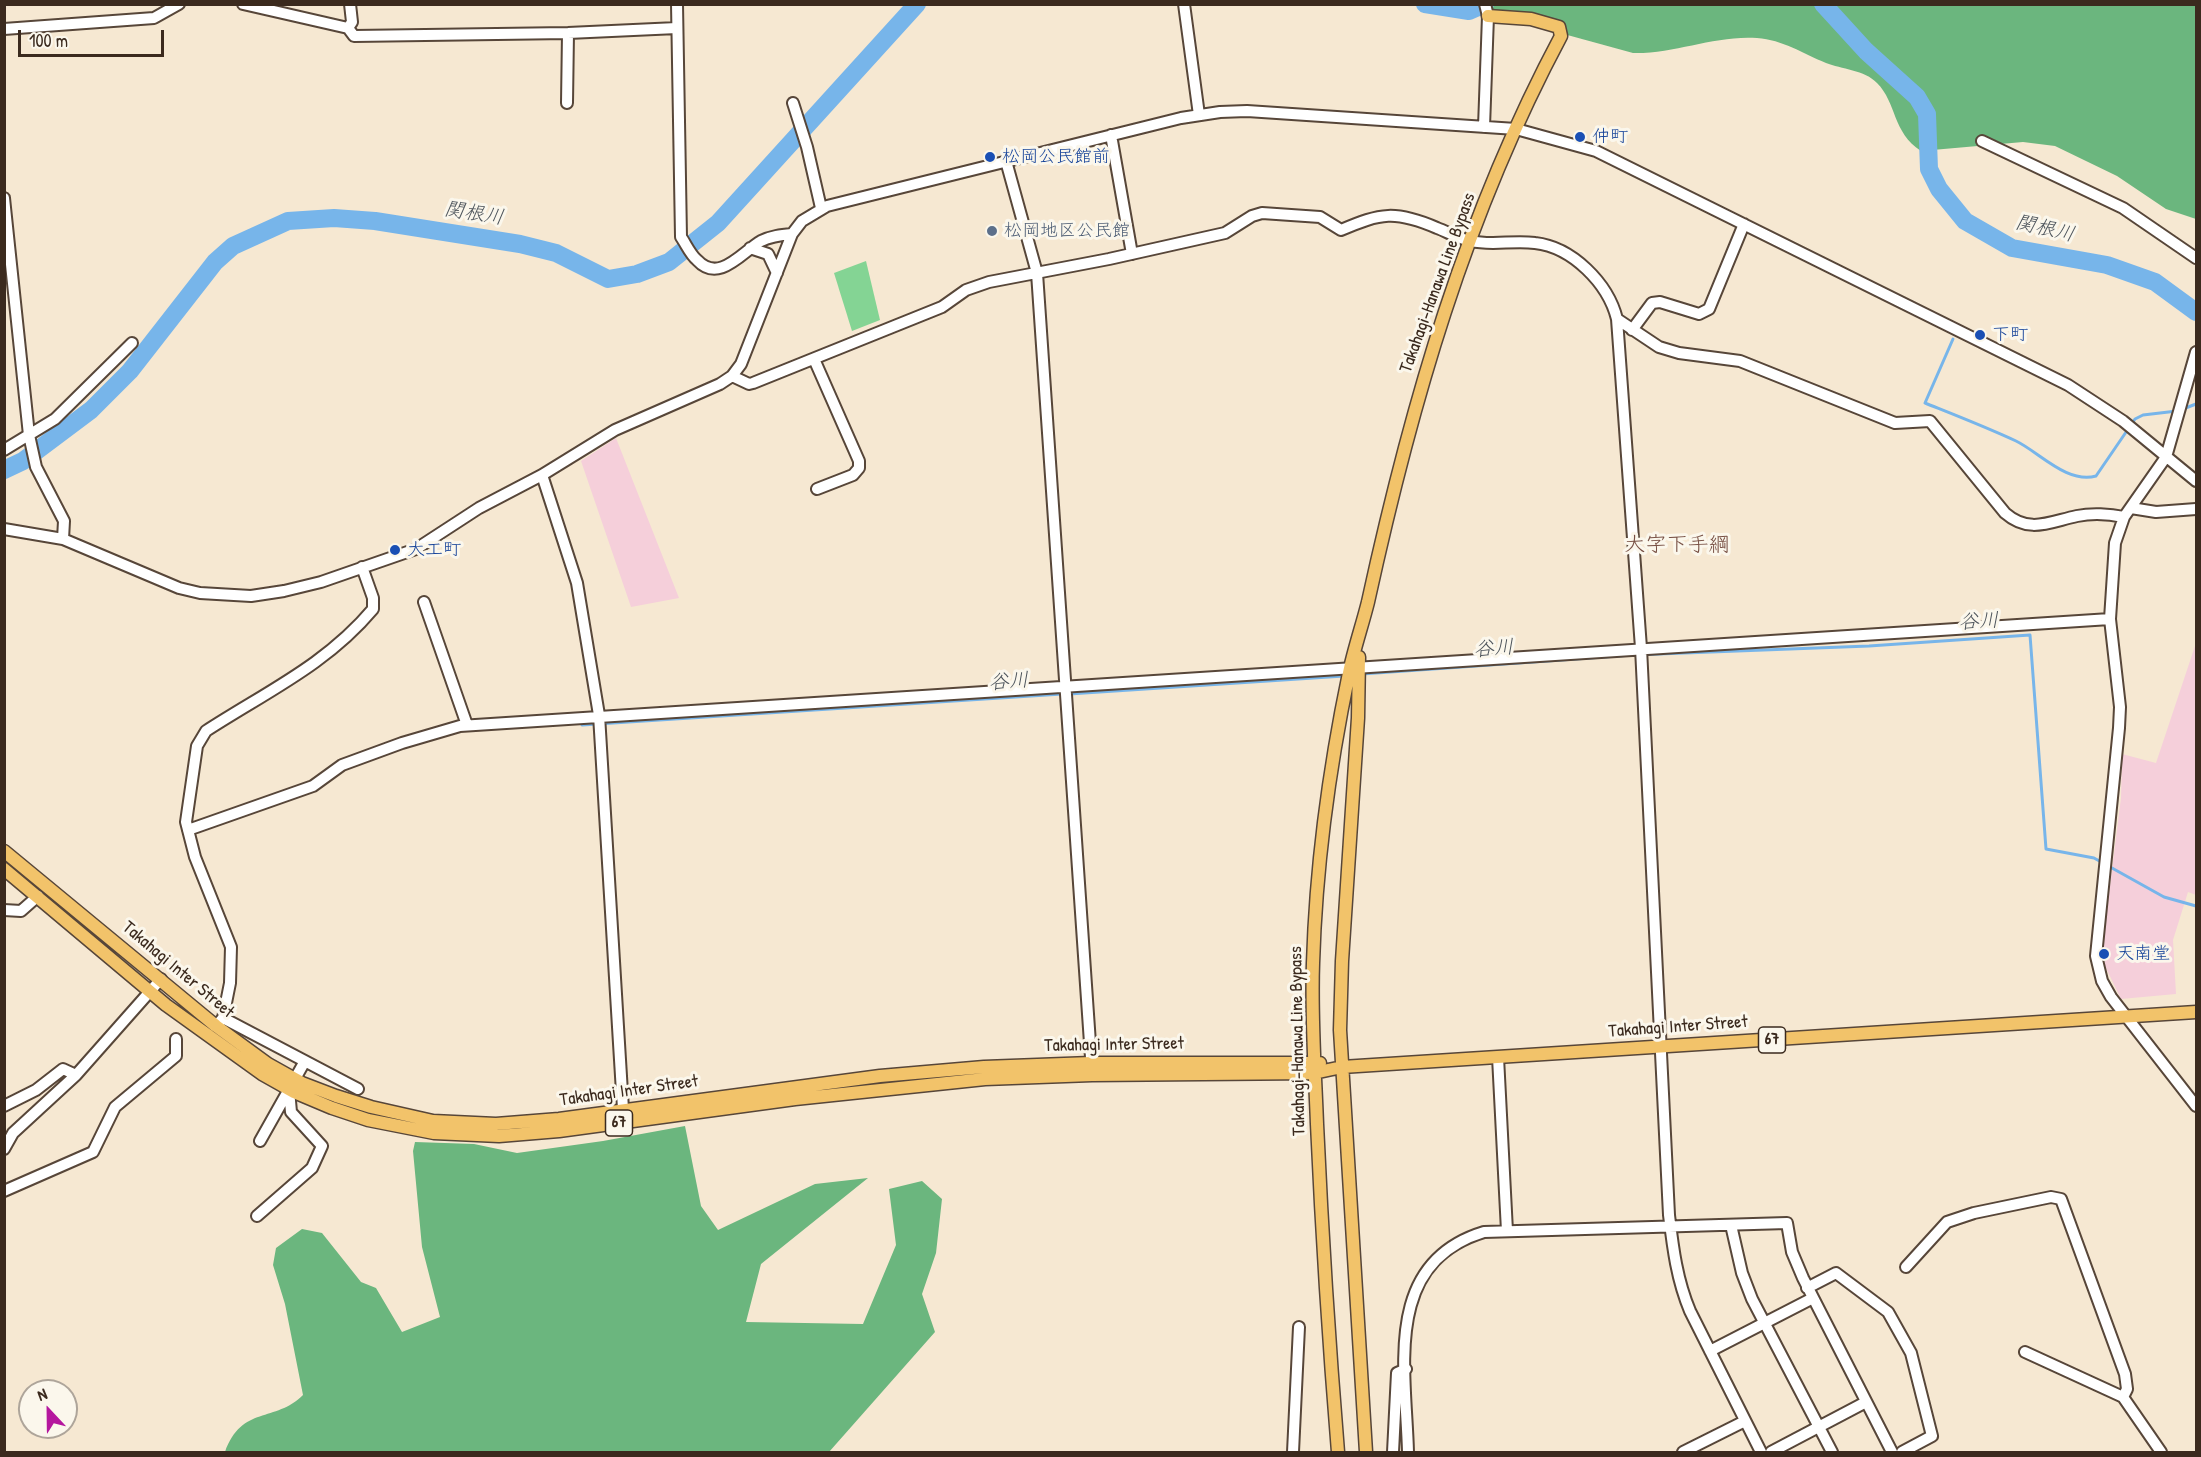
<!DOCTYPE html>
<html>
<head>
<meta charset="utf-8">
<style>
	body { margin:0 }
	#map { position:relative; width:2201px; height:1457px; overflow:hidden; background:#f6e8d2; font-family:"Patrick Hand",sans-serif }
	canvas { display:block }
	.frame { position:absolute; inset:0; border:6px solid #3b2a1e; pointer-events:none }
	.north { position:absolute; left:18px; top:1379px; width:60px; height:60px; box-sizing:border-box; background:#fbf7ec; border:2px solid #aea59a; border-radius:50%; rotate:338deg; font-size:16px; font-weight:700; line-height:24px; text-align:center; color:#3b2a1e }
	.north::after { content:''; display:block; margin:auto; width:21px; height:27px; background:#b5179e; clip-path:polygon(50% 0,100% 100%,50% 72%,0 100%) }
	.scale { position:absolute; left:18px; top:30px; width:146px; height:27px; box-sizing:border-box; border:3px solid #3b2a1e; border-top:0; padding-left:8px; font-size:18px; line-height:21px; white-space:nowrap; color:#3b2a1e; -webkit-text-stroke:4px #fbf7ec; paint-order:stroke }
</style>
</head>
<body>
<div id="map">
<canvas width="2201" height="1457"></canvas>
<div class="frame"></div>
<div class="north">N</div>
<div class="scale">100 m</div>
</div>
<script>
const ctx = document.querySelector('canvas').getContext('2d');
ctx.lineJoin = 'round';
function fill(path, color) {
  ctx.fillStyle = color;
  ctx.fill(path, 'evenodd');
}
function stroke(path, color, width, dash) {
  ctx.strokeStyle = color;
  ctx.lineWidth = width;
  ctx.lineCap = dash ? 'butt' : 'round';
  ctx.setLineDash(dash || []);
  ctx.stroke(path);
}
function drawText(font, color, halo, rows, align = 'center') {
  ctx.font = font + ' "Patrick Hand","Klee One",sans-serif';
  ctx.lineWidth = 6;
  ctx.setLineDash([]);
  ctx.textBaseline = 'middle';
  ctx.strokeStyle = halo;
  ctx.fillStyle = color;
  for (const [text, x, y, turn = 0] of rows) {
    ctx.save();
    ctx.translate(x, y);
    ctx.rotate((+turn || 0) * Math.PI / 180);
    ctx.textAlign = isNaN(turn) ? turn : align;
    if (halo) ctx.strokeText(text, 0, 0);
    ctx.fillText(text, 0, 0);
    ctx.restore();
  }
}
const built = new Path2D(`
	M 616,438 L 679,598 L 631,607 L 581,461 Z
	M 2196,643 L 2196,895 L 2188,892 L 2173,940 L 2176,994 L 2121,999 L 2105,966 L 2103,941 L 2121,798 L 2122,754 L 2156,763 Z`);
const green = new Path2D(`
	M 866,261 L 880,320 L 852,331 L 834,273 Z`);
const forest = new Path2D(`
	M 1458,5 L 2196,5 L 2196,219 L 2166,209 L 2117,176 L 2055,146 L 2023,142 L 1921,151 C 1892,132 1897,103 1877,83 C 1865,70 1841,69 1826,63 C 1802,53 1783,40 1757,38 C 1715,35 1675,54 1633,53 Z
	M 685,1126 L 701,1206 L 718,1230 L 815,1184 L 868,1178 L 761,1264 L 746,1322 L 863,1324 L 896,1245 L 889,1189 L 922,1181 L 942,1199 L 936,1253 L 922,1294 L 935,1332 L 829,1452 L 225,1452 C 242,1405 275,1423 303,1395 L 285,1304 L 273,1265 L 276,1248 L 302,1229 L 322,1233 L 361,1282 L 376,1288 L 402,1332 L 440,1317 L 422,1247 L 413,1151 L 415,1142 L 474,1144 L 517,1153 L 603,1141 Z`);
const stream = new Path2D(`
	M 1953,339 L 1925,403 C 1955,415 1986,427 2016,441 C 2039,452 2067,484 2096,476 L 2135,419 L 2143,415 L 2177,411
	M 2183,409 L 2196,404
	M 1362,674 L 1632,655 L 1869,646 L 2030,635 L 2046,849 L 2094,858 L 2164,897 L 2196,906
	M 1069,694 L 1344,676
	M 582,725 L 1062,694`);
const river = new Path2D(`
	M 1425,4 L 1469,11 L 1485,4
	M 1823,4 L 1866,51 L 1917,97 L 1927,114 L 1929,169 L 1939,189 L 1965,221 L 2012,248 L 2107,265 L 2155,282 L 2196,312
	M 4,470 L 23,461 L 91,410 L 130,371 L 215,262 L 233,246 L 288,221 L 334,218 L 375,221 L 520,244 L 556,253 L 608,279 L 637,274 L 669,262 L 718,223 L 917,4`);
const minor = new Path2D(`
	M 243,4 L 348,28 L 354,36 L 568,33 L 677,28
	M 677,4 L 681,237 C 686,244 690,254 697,260 C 719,284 742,252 761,241 C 771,236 781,235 792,234
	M 1184,4 L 1199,115
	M 348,28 L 352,22 L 350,4
	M 4,29 L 154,18 L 179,4
	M 567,103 L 568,33
	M 793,103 L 807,147 L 821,208
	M 1484,127 L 1488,16 L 1485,4
	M 1111,135 L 1132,254
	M 1982,141 L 2123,208 L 2196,258
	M 1006,161 L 1037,273 L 1092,1072
	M 4,198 L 29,435 L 36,467 L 64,521 L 63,539
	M 750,248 L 768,254 L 777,273
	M 1617,319 L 1659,347 L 1679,353 L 1740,361 L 1895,423 L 1930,421 L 2005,513 C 2029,534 2049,522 2077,516 C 2091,513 2110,514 2124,517
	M 1632,330 L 1652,303 L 1660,302 L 1699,314 L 1709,309 L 1744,224
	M 2196,352 L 2166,457 L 2124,517 L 2115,543 L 2110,619 L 2120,707 L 2119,728 L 2096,956 L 2102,981 L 2111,997 L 2196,1106
	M 814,359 L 859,461 L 859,468 L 853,475 L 817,489
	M 732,376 L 749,384 L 753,383 L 942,307 L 966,290 L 989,282 L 1109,259 L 1225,233 L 1252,216 L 1262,213 L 1320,217 L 1341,230 C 1381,213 1395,210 1437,228 C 1448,232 1459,239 1471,241 C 1492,246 1513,240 1535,243 C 1572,247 1608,283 1617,319 L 1641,648 L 1669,1215 C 1673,1249 1677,1280 1690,1311 L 1761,1452
	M 4,450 L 55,419 L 132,343
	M 542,475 L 577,583 L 599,715 L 623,1109
	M 2131,508 L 2156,512 L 2196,509
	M 4,529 L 63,539 L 179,588 L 200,593 L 251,596 L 284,591 L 321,582 L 416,549 L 479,508 L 542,475 L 615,430 L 720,384 L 732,376 L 741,364 L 792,234 L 802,221 L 827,206 L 1181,118 L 1220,112 L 1247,111 L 1516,129 L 1596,151 L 2068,385 L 2123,421 L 2196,481
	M 424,602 L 467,725
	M 188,830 L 313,786 L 342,765 L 402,743 L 460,726 L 2110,619
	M 4,910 L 21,911 L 38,896
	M 223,1018 L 358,1089
	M 216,1026 L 223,1018 L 230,983 L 231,947 L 195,857 L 186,822 L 197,746 L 206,731 C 266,692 326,665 373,609 L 373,598 L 362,567
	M 1498,1057 L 1507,1231
	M 4,1106 L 36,1090 L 63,1069 L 76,1075
	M 260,1141 L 305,1061
	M 4,1149 L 13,1133 L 76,1075 L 161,979
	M 4,1191 L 93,1152 L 115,1107 L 176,1056 L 176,1039
	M 257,1216 L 312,1168 L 322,1146 L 291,1112 L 289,1090
	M 1731,1225 L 1742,1273 L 1752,1299 L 1832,1452
	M 1906,1267 L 1947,1222 L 1974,1213 L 2051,1197 L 2061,1199 L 2125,1374 L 2127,1389 L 2123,1397
	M 1807,1288 L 1836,1273 L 1888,1312 L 1911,1353 L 1932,1436 L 1902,1452
	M 1710,1351 L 1813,1298
	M 2025,1352 L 2123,1397 L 2161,1452
	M 1293,1452 L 1299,1327
	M 1393,1452 L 1397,1373 L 1406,1369
	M 1408,1452 C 1406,1370 1382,1263 1484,1232 L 1787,1223 L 1792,1252 L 1803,1278 L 1892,1452
	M 1683,1452 L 1745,1421
	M 1771,1452 L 1866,1402`);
const major = new Path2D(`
	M 1359,657 L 1358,718 L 1342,961 L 1340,1030 L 1366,1452
	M 4,851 L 216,1026 L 268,1064 L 302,1083 L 336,1096 L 371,1107 L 433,1121 L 496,1124 L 559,1119 L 880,1076 L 984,1067 L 1091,1063 L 1320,1063
	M 4,869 L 166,1005 L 262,1074 L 294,1092 L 332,1108 L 368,1120 L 434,1133 L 499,1136 L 559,1131 L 795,1099 L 985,1079 L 1092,1075 L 1314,1073 L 1342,1067 L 2196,1012
	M 1338,1452 C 1329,1343 1322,1234 1317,1124 C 1315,1070 1311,1017 1313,963 C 1316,865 1329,769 1349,673 C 1354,649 1362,626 1368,602 C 1411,405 1465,216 1561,36 L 1559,27 L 1531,19 L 1488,16`);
const markers = [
	[1580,137,6,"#1a4fb4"],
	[990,157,6,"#1a4fb4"],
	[992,231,6,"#5c6f8a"],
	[1980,335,6,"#1a4fb4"],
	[395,550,6,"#1a4fb4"],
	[2104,954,6,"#1a4fb4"]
];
const shields = [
	[1772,1040,27],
	[619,1123,27]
];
const shieldNames = [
	["67",1772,1040],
	["67",619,1123]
];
const transitNames = [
	["仲町",1592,137],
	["松岡公民館前",1002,157],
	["下町",1992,335],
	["大工町",407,550],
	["天南堂",2116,954]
];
const serviceNames = [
	["松岡地区公民館",1004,231]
];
const streetNames = [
	["Takahagi-Hanawa Line Bypass",1438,283,-70],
	["Takahagi Inter Street",178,970,40],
	["Takahagi Inter Street",1678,1027,-4],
	["Takahagi-Hanawa Line Bypass",1298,1041,-91],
	["Takahagi Inter Street",1114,1045,-1],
	["Takahagi Inter Street",629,1091,-8]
];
const waterNames = [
	["関根川",474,214,9],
	["関根川",2045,229,13],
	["谷川",1979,622,-3],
	["谷川",1494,649,-4],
	["谷川",1009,682,-4]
];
const quarterNames = [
	["大字下手綱",1677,545]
];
fill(built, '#f5cfda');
fill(green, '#84d494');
fill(forest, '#6bb67e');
stroke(stream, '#77b5ea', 3);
stroke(river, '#77b5ea', 18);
stroke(minor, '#574639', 14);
stroke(major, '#574639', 15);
stroke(minor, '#fff', 10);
stroke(major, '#f2c36a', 12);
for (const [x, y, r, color] of markers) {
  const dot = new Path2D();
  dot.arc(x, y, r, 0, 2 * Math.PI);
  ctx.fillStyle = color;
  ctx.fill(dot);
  stroke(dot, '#fbf7ec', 2);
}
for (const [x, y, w] of shields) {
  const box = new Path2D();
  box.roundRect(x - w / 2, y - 13, w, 26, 4.5);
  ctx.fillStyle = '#fbf7ec';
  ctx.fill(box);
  stroke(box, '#3b2a1e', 1.5);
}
drawText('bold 16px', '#3b2a1e', null, shieldNames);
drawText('18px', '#164399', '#fbf7ec', transitNames, 'left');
drawText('18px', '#4e5e75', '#fbf7ec', serviceNames, 'left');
drawText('18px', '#3b2a1e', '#fbf7ec', streetNames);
drawText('italic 20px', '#4d545b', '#fbf7ec', waterNames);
drawText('21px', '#774f43', '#fbf7ec', quarterNames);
</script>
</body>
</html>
